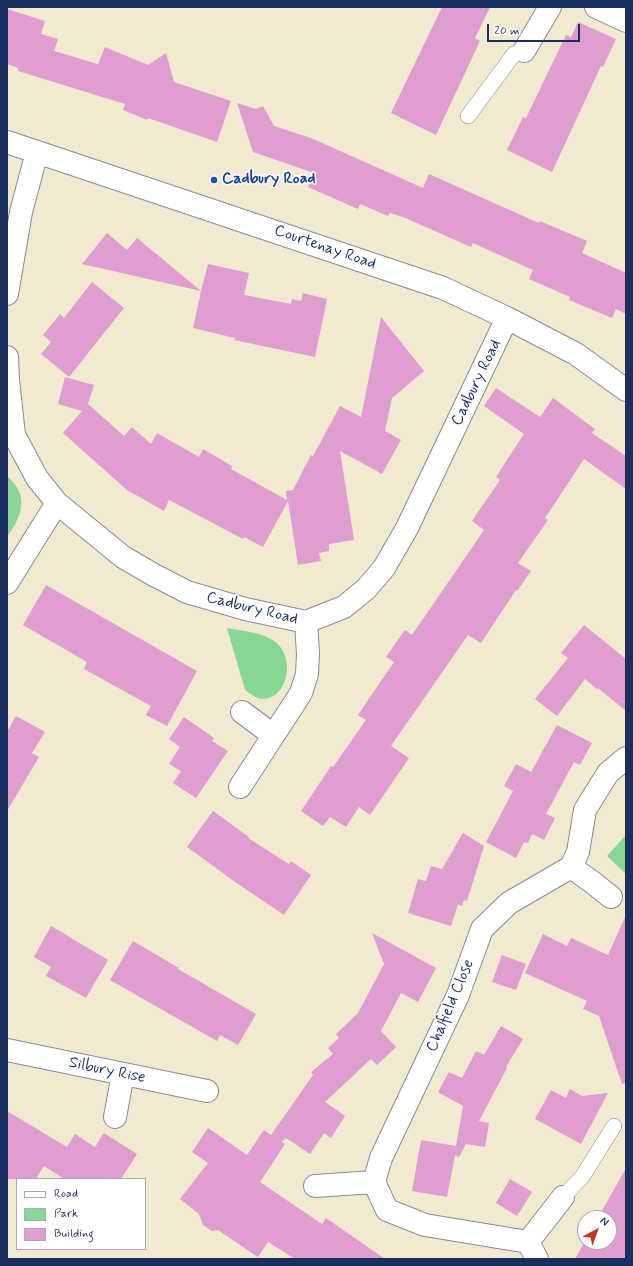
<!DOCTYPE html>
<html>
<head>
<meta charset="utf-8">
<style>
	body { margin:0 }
	#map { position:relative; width:633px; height:1266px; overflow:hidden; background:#f2e9d1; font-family:Mynerve,sans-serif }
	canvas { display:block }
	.frame { position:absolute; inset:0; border:8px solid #1b2f5e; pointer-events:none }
	.legend { position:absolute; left:16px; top:1178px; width:130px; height:72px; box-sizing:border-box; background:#fff; border:1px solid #a4acbf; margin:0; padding:5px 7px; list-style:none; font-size:12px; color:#1b2f5e }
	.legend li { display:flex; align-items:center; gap:8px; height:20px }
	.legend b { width:20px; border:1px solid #a4acbf }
	.north { position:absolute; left:577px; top:1210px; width:40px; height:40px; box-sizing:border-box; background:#fff; border:1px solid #a4acbf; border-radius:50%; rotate:41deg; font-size:11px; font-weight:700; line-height:16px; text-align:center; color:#1b2f5e }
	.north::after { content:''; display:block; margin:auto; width:14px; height:18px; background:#c8321e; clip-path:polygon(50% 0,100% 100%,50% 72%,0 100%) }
	.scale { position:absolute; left:487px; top:24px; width:93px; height:18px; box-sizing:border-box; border:2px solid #1b2f5e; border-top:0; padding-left:5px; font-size:12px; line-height:14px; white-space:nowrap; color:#1b2f5e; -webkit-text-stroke:3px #fff; paint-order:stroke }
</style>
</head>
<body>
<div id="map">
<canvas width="633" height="1266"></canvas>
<div class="frame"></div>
<ul class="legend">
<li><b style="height:5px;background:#fff"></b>Road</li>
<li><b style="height:11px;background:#89d795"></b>Park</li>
<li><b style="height:11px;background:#e09dcf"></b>Building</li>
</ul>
<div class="north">N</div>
<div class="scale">20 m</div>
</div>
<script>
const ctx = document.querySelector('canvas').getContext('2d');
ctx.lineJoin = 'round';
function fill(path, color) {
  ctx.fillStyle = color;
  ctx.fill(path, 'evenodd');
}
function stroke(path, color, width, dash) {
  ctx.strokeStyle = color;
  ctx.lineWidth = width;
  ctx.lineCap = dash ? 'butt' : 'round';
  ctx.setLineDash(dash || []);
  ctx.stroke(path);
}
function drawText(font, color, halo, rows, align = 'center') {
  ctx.font = font + ' Mynerve,sans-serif';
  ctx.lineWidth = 3;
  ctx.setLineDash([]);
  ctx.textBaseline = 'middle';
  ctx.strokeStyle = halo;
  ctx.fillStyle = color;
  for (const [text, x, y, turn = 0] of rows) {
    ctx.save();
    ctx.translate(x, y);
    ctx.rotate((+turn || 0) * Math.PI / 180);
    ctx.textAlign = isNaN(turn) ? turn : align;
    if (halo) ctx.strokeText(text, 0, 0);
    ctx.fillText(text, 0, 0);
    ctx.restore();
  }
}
const green = new Path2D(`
	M 7,476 C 30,496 22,516 7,537 Z
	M 227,628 C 243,631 261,632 274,641 C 300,659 284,709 255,697 C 252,695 248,692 245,690 Z
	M 626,835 L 626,874 L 607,856 Z`);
const building = new Path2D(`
	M 442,7 L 490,7 L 475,38 L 480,41 L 436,135 L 391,113 Z
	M 7,9 L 45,21 L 41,34 L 58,39 L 54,51 L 98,64 L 105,47 L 148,65 L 166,53 L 174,82 L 231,101 L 217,142 L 148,118 L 147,120 L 123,110 L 125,104 L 18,71 L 18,68 L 7,64 Z
	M 578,22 L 616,39 L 603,67 L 601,66 L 552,172 L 507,150 L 523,117 L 526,118 L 566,35 L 571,37 Z
	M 237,103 L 256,109 L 263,106 L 274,126 L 311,138 L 423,188 L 429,174 L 539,223 L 540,221 L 587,241 L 582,253 L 626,273 L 626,314 L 616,309 L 612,318 L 569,300 L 570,297 L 529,279 L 533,270 L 473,243 L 471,247 L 403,217 L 390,213 L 388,216 L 360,204 L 358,209 L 308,187 L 314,173 L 253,152 Z
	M 107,233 L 127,250 L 137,238 L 201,291 L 208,264 L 249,273 L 244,295 L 291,304 L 292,299 L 301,301 L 303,293 L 327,299 L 315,357 L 234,340 L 235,338 L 193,328 L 201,291 L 82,264 Z
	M 92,282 L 124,308 L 69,377 L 41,354 L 51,342 L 43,335 L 60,314 L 64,318 Z
	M 381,317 L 424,371 L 392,398 L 385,431 L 401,440 L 382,474 L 340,451 L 354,540 L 329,544 L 329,551 L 319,553 L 321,561 L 298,565 L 288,501 L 263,547 L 244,537 L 243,539 L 169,500 L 164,511 L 127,490 L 63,433 L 82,411 L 58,404 L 65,377 L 94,385 L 88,404 L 124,436 L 132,427 L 151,444 L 157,433 L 199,457 L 203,449 L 232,466 L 231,469 L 287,500 L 286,491 L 293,490 L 311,455 L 313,456 L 340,406 L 361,417 Z
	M 496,388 L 540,417 L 553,398 L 595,429 L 592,433 L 626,456 L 626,489 L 584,459 L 545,518 L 548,520 L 518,563 L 531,571 L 517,591 L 516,590 L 481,643 L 468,635 L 391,746 L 409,758 L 370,815 L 359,807 L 346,827 L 330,817 L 323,826 L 301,811 L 331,766 L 333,767 L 366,720 L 358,715 L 394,662 L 386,657 L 405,630 L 412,635 L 484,530 L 472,521 L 500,480 L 496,477 L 524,434 L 484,406 Z
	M 46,585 L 197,671 L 167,726 L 146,715 L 151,706 L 84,669 L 87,662 L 23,625 Z
	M 584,625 L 626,659 L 626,711 L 598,688 L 597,689 L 585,679 L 557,716 L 535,699 L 568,658 L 561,653 Z
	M 16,716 L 45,732 L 32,753 L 39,757 L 7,811 L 7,732 Z
	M 184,717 L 214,738 L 212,741 L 228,751 L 196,798 L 173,783 L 181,771 L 169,764 L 180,747 L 169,739 Z
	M 557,725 L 592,743 L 580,765 L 574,762 L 546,814 L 555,818 L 544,840 L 532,834 L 528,843 L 524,842 L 516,858 L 486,842 L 513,791 L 504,786 L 516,764 L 531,772 Z
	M 213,811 L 249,837 L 248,838 L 289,864 L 291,861 L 311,875 L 284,915 L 238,884 L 187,847 Z
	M 463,833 L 484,846 L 467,901 L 464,900 L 462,906 L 458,904 L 451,926 L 408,913 L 418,879 L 426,881 L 431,866 L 442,869 Z
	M 626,915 L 626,1083 L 622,1084 L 599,1016 L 583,1009 L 587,1001 L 525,973 L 543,934 L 567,946 L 571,938 L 608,955 Z
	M 51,926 L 108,960 L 86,998 L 46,976 L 51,967 L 34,957 Z
	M 372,933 L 436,968 L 418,1002 L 401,993 L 381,1031 L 396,1047 L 377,1065 L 371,1059 L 325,1102 L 345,1116 L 331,1138 L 324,1133 L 310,1154 L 286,1138 L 282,1142 L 285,1144 L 260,1182 L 322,1224 L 326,1218 L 385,1259 L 295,1259 L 268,1242 L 258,1257 L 218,1230 L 212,1231 L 203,1225 L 199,1214 L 180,1199 L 208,1163 L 192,1152 L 208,1128 L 247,1155 L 264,1130 L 271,1135 L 313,1075 L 311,1072 L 333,1054 L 328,1048 L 339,1038 L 336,1034 L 358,1013 L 384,964 Z
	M 133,941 L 179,968 L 178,969 L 256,1014 L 238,1045 L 220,1035 L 217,1041 L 110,980 Z
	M 502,955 L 526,964 L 516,990 L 492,982 Z
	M 501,1026 L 523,1039 L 506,1067 L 507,1068 L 479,1121 L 489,1123 L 485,1147 L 466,1144 L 459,1157 L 455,1155 L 447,1197 L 412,1191 L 421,1140 L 456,1146 L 463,1106 L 438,1092 L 449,1072 L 462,1078 L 476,1051 L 484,1055 Z
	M 570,1089 L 582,1096 L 608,1093 L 581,1144 L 535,1119 L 551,1090 L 566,1098 Z
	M 7,1111 L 67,1147 L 75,1134 L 95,1147 L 104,1133 L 137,1154 L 121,1179 L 64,1179 L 44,1166 L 36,1179 L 7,1179 Z
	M 626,1168 L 626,1259 L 575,1259 L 585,1241 L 609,1242 L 609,1218 L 598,1218 Z
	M 510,1179 L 532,1192 L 517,1216 L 496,1203 Z`);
const service = new Path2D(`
	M 468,116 L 514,54 L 524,51
	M 563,1197 L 582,1177 L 614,1126`);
const minor = new Path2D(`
	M 596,7 L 626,21
	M 524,51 L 550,7
	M 7,142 L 443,288 L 507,318 L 576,354 L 626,390
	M 7,294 L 21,212 L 37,152
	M 7,357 L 8,380 L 14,435 L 37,478 L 57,503 L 123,557 L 154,575 L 187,592 L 245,609 L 306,622 L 344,607 L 366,589 L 384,568 L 407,528 L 507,318
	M 7,583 L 57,503
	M 242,712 L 273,735
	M 240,787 L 301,693 L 307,674 L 308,654 L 306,622
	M 571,867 L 592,882 L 611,897
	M 7,1050 L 207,1091
	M 115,1117 L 123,1074
	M 315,1186 L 374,1182
	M 563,1197 L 528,1242 L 425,1225 L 387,1210 L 374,1182 L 381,1158 L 458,995 L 482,929 L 509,903 L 571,867 L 578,852 L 585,810 L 608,773 L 626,758
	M 528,1242 L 537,1259`);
const markers = [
	[214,180,4,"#1a4fb4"]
];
const transitNames = [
	["Cadbury Road",222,180]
];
const streetNames = [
	["Courtenay Road",325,248,19],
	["Cadbury Road",477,383,-64],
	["Cadbury Road",252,609,14],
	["Chalfield Close",451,1006,-67],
	["Silbury Rise",107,1071,12]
];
fill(green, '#89d795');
fill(building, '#e09dcf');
stroke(service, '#868c98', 16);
stroke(minor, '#868c98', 24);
stroke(service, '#fff', 15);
stroke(minor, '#fff', 22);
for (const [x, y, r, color] of markers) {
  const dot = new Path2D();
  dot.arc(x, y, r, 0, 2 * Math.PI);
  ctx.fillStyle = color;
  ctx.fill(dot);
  stroke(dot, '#fff', 1.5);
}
drawText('bold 16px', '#164399', '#fff', transitNames, 'left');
drawText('16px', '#1b2f5e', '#fff', streetNames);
</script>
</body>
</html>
